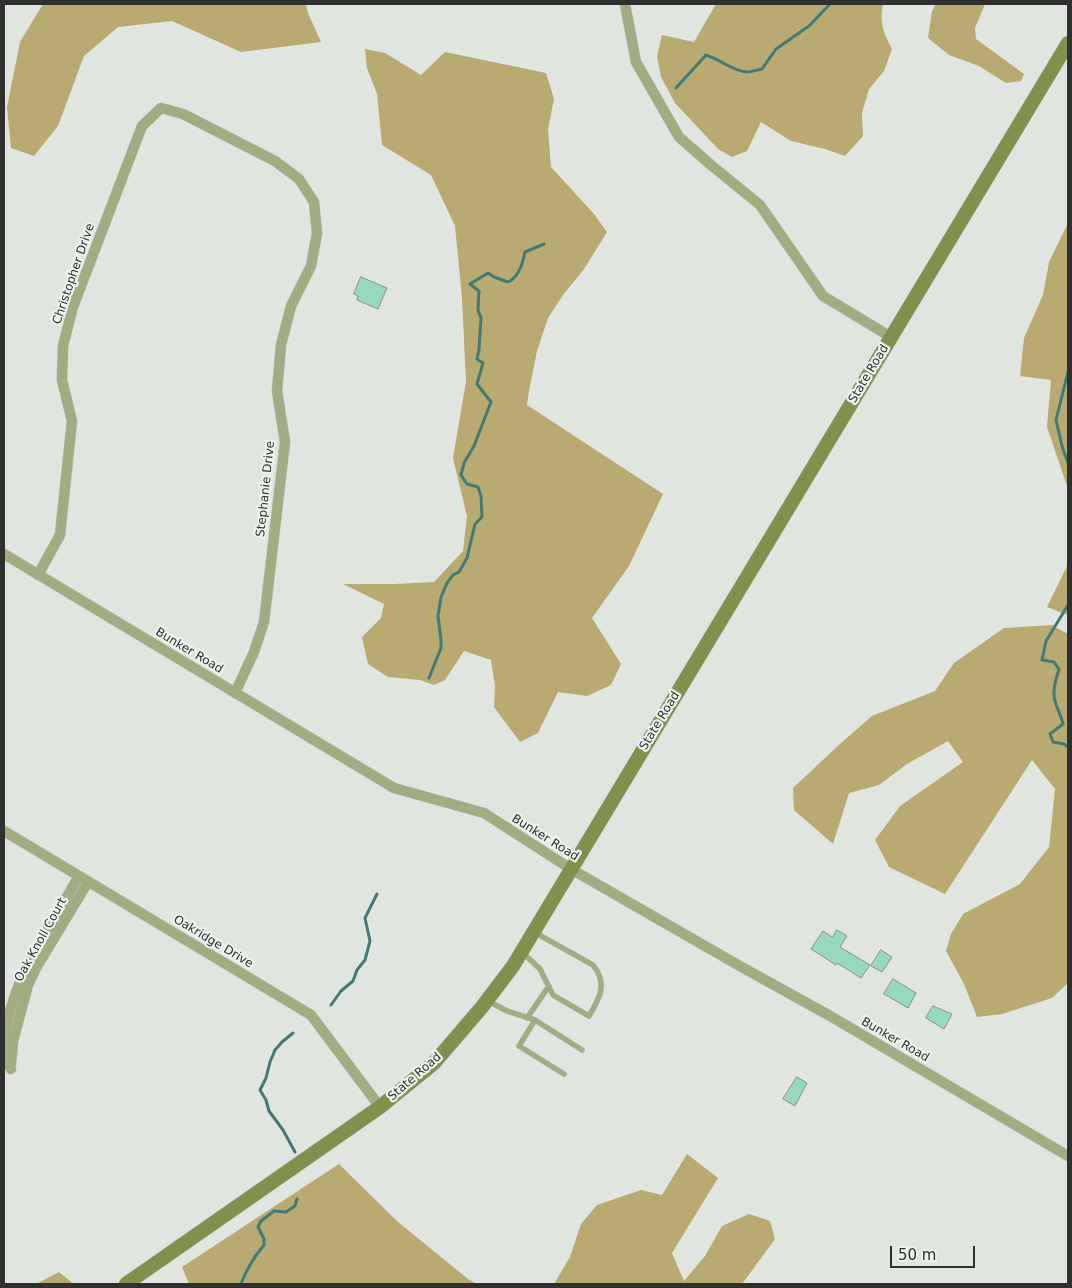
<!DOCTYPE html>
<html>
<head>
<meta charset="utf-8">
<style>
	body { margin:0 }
	#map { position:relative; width:1072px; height:1288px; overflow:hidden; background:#e1e5e0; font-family:"DejaVu Sans",sans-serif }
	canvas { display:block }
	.frame { position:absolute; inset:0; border:5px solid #2f302f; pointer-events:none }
	.scale { position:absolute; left:890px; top:1246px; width:85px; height:22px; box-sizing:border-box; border:2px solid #2f302f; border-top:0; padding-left:6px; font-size:15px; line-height:18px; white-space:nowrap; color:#2f302f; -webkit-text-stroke:4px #eef2ed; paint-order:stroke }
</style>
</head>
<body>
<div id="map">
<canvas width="1072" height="1288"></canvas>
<div class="frame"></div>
<div class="scale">50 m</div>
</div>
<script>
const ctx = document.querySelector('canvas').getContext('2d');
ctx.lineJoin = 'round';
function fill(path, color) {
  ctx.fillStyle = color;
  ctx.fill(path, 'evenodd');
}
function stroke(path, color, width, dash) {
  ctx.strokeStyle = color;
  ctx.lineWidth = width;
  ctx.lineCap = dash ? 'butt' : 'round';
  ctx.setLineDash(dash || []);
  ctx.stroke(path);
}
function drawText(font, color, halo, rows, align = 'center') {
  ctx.font = font + ' "DejaVu Sans",sans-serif';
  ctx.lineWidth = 4.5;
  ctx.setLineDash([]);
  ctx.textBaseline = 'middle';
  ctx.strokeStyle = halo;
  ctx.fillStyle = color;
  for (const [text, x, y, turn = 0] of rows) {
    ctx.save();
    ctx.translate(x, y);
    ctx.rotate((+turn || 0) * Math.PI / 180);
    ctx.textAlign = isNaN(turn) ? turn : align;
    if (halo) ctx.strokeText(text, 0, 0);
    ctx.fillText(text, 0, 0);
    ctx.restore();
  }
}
const forest = new Path2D(`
	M 43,4 L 306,4 L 308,13 L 321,42 L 241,52 L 172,21 L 118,27 L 84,56 L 58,126 L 34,156 L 11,148 L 7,107 L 20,42 Z
	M 716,4 L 883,4 C 879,23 884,33 892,49 L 884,71 L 869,89 L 862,113 L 863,136 L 845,156 L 825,149 L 791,141 L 761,122 L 747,151 L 732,157 L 718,149 L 675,103 L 661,77 L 657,56 L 662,35 L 694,42 Z
	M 936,4 L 985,4 L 975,28 L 976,39 L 1024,74 L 1021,81 L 1006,83 L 979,66 L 949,55 L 928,38 L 932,11 Z
	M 365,49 L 385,53 L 421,75 L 445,52 L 546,73 L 554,99 L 548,129 L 551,167 L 594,214 L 607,232 L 584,269 L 563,295 L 548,318 L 537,351 L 529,391 L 527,405 L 663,494 L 629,566 L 592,618 L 621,664 L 611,685 L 587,696 L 558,692 L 538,733 L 520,742 L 494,707 L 495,686 L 491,660 L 464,651 L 445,680 L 434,685 L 420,680 L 388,677 L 368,664 L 362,637 L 381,618 L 384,604 L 343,584 L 394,584 L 434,582 L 463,551 L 467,516 L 453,458 L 466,382 L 462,298 L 455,226 L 431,175 L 382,145 L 377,94 L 367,68 Z
	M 1068,223 L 1068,489 L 1047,427 L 1051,380 L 1020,376 L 1024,338 L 1043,295 L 1049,262 Z
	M 1068,564 L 1068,615 L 1047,607 Z
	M 1052,625 L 1068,634 L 1068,983 L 1052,998 L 1002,1014 L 977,1017 L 964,984 L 946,951 L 951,934 L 963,914 L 1020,884 L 1049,847 L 1055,789 L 1032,760 L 945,894 L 889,867 L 875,840 L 900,806 L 963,762 L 948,741 L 907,764 L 879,785 L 849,793 L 833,844 L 794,810 L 793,788 L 841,743 L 872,716 L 935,691 L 954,663 L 1004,628 Z
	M 687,1154 L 718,1178 L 672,1253 L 684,1281 L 705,1256 L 722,1226 L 749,1214 L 770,1221 L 775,1239 L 742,1284 L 554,1284 L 570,1257 L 581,1224 L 597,1205 L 641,1190 L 662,1195 Z
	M 339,1164 L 398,1222 L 468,1279 L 477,1284 L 189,1284 L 182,1267 Z
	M 59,1272 L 74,1284 L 38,1284 L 38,1283 Z`);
const stream = new Path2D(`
	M 676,88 L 706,55 C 719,59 733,71 746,72 C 751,72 757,70 762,69 L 776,49 L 809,26 L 830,4
	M 1068,372 L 1056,420 L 1062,446 L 1068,463
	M 1068,605 L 1046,641 L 1042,660 L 1054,662 L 1059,669 C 1056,679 1052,691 1055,701 C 1057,709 1061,715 1063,724 L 1050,734 L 1053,742 L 1064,744 L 1068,747
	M 429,678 L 441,648 L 441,640 L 438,616 L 441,597 L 447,583 L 453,575 L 459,572 L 467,558 L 475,524 L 482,517 L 481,496 L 478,487 L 467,484 L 461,475 L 464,463 L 474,446 L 491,402 L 477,384 L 483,363 L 477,359 L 479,350 L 481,318 L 478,310 L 479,291 L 470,284 L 488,273 L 494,277 L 508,282 C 519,277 523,263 525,252 L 544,244
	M 331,1005 L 341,991 L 353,981 L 357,970 L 365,960 L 370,941 L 365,918 L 377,894
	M 293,1033 L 282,1042 L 275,1050 L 270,1062 L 266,1078 L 260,1090 L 266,1100 L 269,1111 L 283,1130 L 295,1152
	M 241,1284 C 246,1270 254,1257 264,1245 L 264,1239 L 258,1227 L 261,1221 L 274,1211 L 286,1212 L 295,1206 L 297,1199`);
const building = new Path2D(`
	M 361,277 L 387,288 L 378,309 L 357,300 L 358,296 L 354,294 Z
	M 837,930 L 847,936 L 840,947 L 870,965 L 861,978 L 842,966 L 837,963 L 836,965 L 811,949 L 823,931 L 832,937 Z
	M 881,950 L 892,957 L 882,972 L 871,966 Z
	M 893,979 L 916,993 L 908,1008 L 884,994 Z
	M 933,1006 L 952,1014 L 944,1029 L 926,1018 Z
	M 797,1077 L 807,1083 L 795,1106 L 783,1099 Z`);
const service = new Path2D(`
	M 523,953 L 540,969 L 553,995 L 589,1016 C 600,998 608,983 593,965 L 534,932
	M 488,1001 L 507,1011 L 535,1020 L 582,1050
	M 527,1018 L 549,986
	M 535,1020 L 519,1046 L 564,1074`);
const minor = new Path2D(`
	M 625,4 L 636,62 L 679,137 L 711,165 L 760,205 L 823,296 L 891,337
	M 4,554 L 394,788 L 484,813 L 571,869 L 738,965 L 832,1017 L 1068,1156
	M 38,575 L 60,535 L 72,421 L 62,380 L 63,346 L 73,307 L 142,126 L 161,108 L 183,114 L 275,161 L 299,179 L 314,202 L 317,233 L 311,266 L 291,306 L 281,345 L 277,391 L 285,442 L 264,622 L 254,652 L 235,693
	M 4,831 L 311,1015 L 380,1107
	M 11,1063 L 13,1041 L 28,985 L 36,968 L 88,882
	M 11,1069 C 8,1062 5,1054 4,1046 C 3,1025 17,989 25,969 L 79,876`);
const secondary = new Path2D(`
	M 126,1284 L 380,1107 L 434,1063 L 482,1007 L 513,966 L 1068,43`);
const streetNames = [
	["Christopher Drive",74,274,-71],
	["State Road",869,374,-59],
	["Stephanie Drive",266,489,-84],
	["Bunker Road",189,651,31],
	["State Road",660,721,-59],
	["Bunker Road",545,838,32],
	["Oak Knoll Court",41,940,-61],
	["Oakridge Drive",213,942,31],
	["Bunker Road",895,1040,30],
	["State Road",415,1077,-41]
];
fill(forest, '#b8aa70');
stroke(stream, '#427a75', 3);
fill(building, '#97d9bc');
stroke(building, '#8a8f8d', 1);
stroke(service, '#bdc1bd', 6);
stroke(minor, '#bdc1bd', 11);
stroke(secondary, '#bdc1bd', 15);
stroke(service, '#a1ac80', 5);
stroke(minor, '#a1ac80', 10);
stroke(secondary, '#81904c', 14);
drawText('12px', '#2f302f', '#eef2ed', streetNames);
</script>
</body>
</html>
